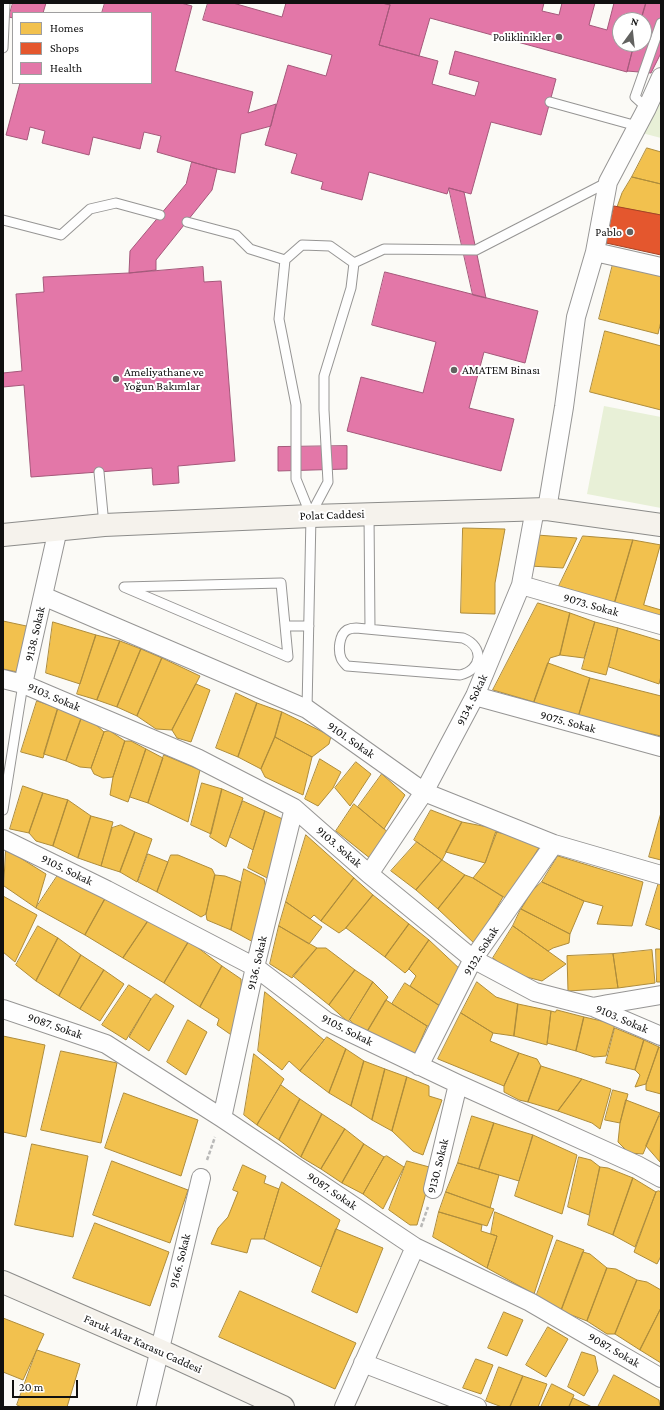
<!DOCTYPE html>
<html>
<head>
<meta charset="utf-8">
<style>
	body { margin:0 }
	#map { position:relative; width:664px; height:1410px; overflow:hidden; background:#fbfaf6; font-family:"Crimson Pro",serif }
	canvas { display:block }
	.frame { position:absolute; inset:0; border:4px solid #101010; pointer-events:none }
	.legend { position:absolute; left:12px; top:12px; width:140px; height:72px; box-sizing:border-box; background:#fff; border:1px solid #9f9f9f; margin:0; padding:5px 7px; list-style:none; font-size:12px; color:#101010 }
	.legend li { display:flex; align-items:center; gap:8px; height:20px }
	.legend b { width:20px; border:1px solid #9f9f9f }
	.north { position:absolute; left:612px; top:12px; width:40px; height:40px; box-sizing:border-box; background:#fff; border:1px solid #9f9f9f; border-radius:50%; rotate:15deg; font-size:11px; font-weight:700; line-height:16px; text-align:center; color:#101010 }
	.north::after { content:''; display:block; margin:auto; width:14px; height:18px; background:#626260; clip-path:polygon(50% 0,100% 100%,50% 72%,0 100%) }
	.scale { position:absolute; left:12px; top:1380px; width:66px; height:18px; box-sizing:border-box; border:2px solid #101010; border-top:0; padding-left:5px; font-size:12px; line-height:14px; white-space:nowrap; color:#101010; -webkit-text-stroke:3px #fff; paint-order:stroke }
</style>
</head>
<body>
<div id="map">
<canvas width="664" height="1410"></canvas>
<div class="frame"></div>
<ul class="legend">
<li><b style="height:11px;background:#f2c14e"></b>Homes</li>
<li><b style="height:11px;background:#e4572e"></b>Shops</li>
<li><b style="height:11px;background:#e377a8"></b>Health</li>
</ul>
<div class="north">N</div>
<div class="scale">20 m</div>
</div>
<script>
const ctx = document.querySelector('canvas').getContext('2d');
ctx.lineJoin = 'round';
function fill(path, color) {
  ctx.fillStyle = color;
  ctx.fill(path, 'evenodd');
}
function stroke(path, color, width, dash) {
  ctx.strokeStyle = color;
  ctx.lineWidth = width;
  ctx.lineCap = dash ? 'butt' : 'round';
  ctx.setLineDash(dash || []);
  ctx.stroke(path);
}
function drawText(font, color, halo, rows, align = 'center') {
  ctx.font = font + ' "Crimson Pro",serif';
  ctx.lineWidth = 4;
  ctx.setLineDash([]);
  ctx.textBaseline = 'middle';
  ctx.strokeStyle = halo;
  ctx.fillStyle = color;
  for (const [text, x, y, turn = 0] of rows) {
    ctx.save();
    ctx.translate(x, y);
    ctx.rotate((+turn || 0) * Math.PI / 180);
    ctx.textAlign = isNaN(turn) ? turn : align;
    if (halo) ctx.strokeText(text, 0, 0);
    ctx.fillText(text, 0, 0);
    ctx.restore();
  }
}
const green = new Path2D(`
	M 661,96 L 661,138 L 642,133 Z
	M 604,406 L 661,417 L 661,508 L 587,494 Z`);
const homes = new Path2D(`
	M 647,148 L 661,152 L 661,184 L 632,177 Z
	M 632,177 L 661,184 L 661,215 L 617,207 L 622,193 Z
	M 613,264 L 661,276 L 661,321 L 658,334 L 599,319 Z
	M 605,331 L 661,346 L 661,410 L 590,392 Z
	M 463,528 L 505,529 L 495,583 L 495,614 L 461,613 Z
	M 537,535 L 577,538 L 563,568 L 530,566 Z
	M 583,536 L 633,540 L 614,605 L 559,586 Z
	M 633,540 L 661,545 L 661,616 L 614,605 Z
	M 661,543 L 661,610 L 644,605 Z
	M 538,603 L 570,613 L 560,655 L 550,658 L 534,702 L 493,690 Z
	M 570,613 L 595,622 L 584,658 L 560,655 Z
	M 3,621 L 31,627 L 22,673 L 3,669 Z
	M 53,622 L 96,635 L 80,684 L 46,673 Z
	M 595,622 L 618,628 L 606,675 L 582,669 Z
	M 618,628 L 661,641 L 661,676 L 659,684 L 609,667 Z
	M 96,635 L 120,641 L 97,700 L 77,694 Z
	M 120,641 L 141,649 L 117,707 L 97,700 Z
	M 141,649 L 162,658 L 137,716 L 117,707 Z
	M 162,658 L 200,676 L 172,730 L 156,729 L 137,716 Z
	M 548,663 L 590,678 L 578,718 L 534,702 Z
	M 590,678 L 661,696 L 661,736 L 578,718 Z
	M 196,684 L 210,690 L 191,742 L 177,738 L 172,730 Z
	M 236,693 L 257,703 L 238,757 L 216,748 Z
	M 37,701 L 58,708 L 43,758 L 21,752 Z
	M 257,703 L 282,712 L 275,737 L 261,769 L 238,757 Z
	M 58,708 L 81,719 L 66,761 L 44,754 Z
	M 282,712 L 331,736 L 329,744 L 312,757 L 275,737 Z
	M 81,719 L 94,723 L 104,732 L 91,768 L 80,767 L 66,761 Z
	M 110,731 L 125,741 L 113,777 L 103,778 L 94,774 L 91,768 L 104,732 Z
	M 275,737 L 312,757 L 303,795 L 265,777 L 261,769 Z
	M 125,741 L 131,741 L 146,749 L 128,802 L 110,795 L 113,777 Z
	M 146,749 L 163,758 L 148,803 L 130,797 Z
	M 164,755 L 200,770 L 188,822 L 148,803 Z
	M 320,759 L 341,772 L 333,788 L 318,806 L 305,799 Z
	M 356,762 L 371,774 L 350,806 L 335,788 Z
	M 382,774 L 405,795 L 384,829 L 358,807 Z
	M 202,783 L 222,789 L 211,834 L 191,825 Z
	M 23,786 L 43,793 L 29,833 L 10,829 Z
	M 222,789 L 243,798 L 226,847 L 210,837 Z
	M 43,793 L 68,800 L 53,846 L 36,841 L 29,833 Z
	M 68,800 L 91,816 L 78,858 L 53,846 Z
	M 243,801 L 265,811 L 253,850 L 230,837 Z
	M 354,804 L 389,833 L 371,859 L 336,831 Z
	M 431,810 L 462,822 L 442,860 L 414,840 Z
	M 265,811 L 287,821 L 273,881 L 248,868 Z
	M 661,813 L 661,860 L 649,857 Z
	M 91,816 L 113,822 L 101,866 L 78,858 Z
	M 462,822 L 498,829 L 485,863 L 446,852 Z
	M 121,825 L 135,832 L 120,872 L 101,866 L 112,828 Z
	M 135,832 L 152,839 L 137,882 L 120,872 Z
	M 496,832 L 524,838 L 540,846 L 507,899 L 473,878 L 485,863 Z
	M 306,835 L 354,878 L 321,921 L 314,915 L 310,919 L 286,902 Z
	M 417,842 L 442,860 L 416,890 L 391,871 Z
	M 6,849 L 46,874 L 36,908 L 4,886 Z
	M 148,854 L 168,862 L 157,892 L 138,882 Z
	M 171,855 L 178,855 L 212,869 L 215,875 L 206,914 L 201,917 L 157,892 Z
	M 558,856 L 643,882 L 632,926 L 597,924 L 603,906 L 584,901 L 542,882 Z
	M 442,860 L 465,875 L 438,909 L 416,890 Z
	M 244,869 L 264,879 L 267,892 L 255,943 L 231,930 Z
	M 58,875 L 105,899 L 85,935 L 36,908 Z
	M 215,875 L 225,876 L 241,882 L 231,930 L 207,920 L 206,914 Z
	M 465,875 L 473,878 L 503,897 L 475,944 L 438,909 Z
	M 354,878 L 373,895 L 346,928 L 339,933 L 321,921 Z
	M 542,882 L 584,901 L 570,934 L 521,909 L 532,891 Z
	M 659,882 L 661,883 L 661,930 L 646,925 Z
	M 373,895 L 409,924 L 385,957 L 346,928 Z
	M 3,896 L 37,915 L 15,962 L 3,952 Z
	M 105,899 L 148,921 L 123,958 L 85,935 Z
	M 286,902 L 322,927 L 309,944 L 279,926 Z
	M 521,909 L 570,934 L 569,943 L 553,948 L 548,951 L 513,926 Z
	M 150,918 L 189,941 L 164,983 L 123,958 Z
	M 409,924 L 429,940 L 409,969 L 405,973 L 385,957 Z
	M 38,926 L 58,938 L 36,981 L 16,965 Z
	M 279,926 L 317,948 L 292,978 L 270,964 Z
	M 513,926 L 566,964 L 542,981 L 511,973 L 493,958 Z
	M 58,938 L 81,955 L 59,996 L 36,981 Z
	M 429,940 L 462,971 L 440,1006 L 410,986 L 416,976 L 409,969 Z
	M 189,941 L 222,966 L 200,1007 L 164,983 Z
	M 317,948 L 326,948 L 355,970 L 329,1005 L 293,976 Z
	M 656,949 L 661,949 L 661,982 L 657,982 Z
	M 652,950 L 655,983 L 618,988 L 613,954 Z
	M 613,954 L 618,988 L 568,991 L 567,956 Z
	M 81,955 L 104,970 L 80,1009 L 59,996 Z
	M 222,966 L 241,979 L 242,1001 L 237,1039 L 217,1025 L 219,1019 L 200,1007 Z
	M 104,970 L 124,984 L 100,1021 L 80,1009 Z
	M 355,970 L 373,982 L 348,1022 L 329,1005 Z
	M 373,982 L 388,997 L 367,1032 L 358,1030 L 350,1020 Z
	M 477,982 L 496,997 L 518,1004 L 514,1036 L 493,1033 L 461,1013 Z
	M 405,983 L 440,1006 L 430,1026 L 427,1026 L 392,1004 Z
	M 129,985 L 151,999 L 126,1040 L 102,1025 Z
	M 265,992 L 324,1040 L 300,1071 L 289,1061 L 282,1070 L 258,1051 Z
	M 156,994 L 174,1006 L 149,1051 L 129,1037 L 151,999 Z
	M 386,1000 L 427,1026 L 414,1056 L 367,1032 Z
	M 518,1004 L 551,1011 L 547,1045 L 514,1036 Z
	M 557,1010 L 584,1017 L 576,1051 L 547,1043 L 551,1011 L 555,1012 Z
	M 461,1013 L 493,1033 L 490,1041 L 519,1053 L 504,1086 L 438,1059 Z
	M 584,1017 L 615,1024 L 606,1056 L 594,1057 L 576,1051 Z
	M 188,1020 L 207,1032 L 186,1075 L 167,1062 Z
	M 615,1028 L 644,1040 L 635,1070 L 606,1063 Z
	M 3,1036 L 45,1045 L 26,1137 L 3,1132 Z
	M 327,1037 L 346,1049 L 329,1093 L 300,1071 Z
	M 644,1040 L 659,1047 L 646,1084 L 635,1087 L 640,1075 L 635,1070 Z
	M 659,1047 L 661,1048 L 661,1094 L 646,1090 L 646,1084 Z
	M 346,1049 L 364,1061 L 351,1106 L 329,1093 Z
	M 61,1051 L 117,1063 L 101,1143 L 41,1130 Z
	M 519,1053 L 537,1059 L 541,1066 L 528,1102 L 519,1100 L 504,1092 L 504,1086 Z
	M 254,1054 L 284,1079 L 257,1125 L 244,1115 Z
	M 364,1061 L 385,1069 L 372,1120 L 351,1106 Z
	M 541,1066 L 582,1079 L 558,1111 L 528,1102 Z
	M 385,1069 L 407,1077 L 392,1131 L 372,1120 Z
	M 407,1077 L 429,1086 L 429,1096 L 442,1100 L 423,1155 L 413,1151 L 392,1131 Z
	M 582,1079 L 611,1089 L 600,1129 L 592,1123 L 558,1111 Z
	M 281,1085 L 300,1099 L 279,1140 L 257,1125 Z
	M 613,1090 L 628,1094 L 620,1123 L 605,1120 Z
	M 124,1093 L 198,1120 L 181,1176 L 105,1148 Z
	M 300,1099 L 322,1114 L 301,1157 L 279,1140 Z
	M 626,1100 L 660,1113 L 643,1154 L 629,1153 L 618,1142 L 620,1123 Z
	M 322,1114 L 345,1129 L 321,1169 L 301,1157 Z
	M 472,1116 L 494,1123 L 479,1169 L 458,1163 Z
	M 659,1116 L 661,1116 L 660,1162 L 646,1146 Z
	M 494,1123 L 533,1135 L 519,1181 L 479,1169 Z
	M 345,1129 L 364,1144 L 342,1183 L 321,1169 Z
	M 533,1135 L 577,1155 L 562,1214 L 515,1196 Z
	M 32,1144 L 88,1156 L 73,1237 L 15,1225 Z
	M 364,1144 L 384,1157 L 363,1194 L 342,1183 Z
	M 387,1156 L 404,1167 L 383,1209 L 363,1194 L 384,1157 Z
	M 579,1157 L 591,1160 L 600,1167 L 589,1215 L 568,1207 Z
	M 112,1161 L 188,1190 L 170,1243 L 93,1215 Z
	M 407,1161 L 433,1168 L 417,1225 L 410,1225 L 389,1210 Z
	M 458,1163 L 499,1175 L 490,1208 L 446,1192 Z
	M 243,1165 L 266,1176 L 264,1183 L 279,1189 L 264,1239 L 251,1239 L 247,1253 L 211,1244 L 218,1228 L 228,1217 L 238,1192 L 233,1190 Z
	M 600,1167 L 608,1168 L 633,1178 L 613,1235 L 588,1225 Z
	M 633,1178 L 656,1192 L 635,1247 L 613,1235 Z
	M 282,1182 L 340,1220 L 321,1267 L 264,1239 L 279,1189 Z
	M 659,1191 L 661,1192 L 661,1256 L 657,1264 L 634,1252 L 656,1192 Z
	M 446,1192 L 494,1209 L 487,1226 L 439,1212 Z
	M 439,1212 L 482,1225 L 481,1231 L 497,1236 L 487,1268 L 433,1237 Z
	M 495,1212 L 553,1236 L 534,1294 L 487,1268 L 497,1236 L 491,1234 Z
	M 95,1223 L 169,1252 L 150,1306 L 73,1278 Z
	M 336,1229 L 383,1248 L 357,1313 L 312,1292 Z
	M 557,1240 L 584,1250 L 561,1311 L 536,1297 Z
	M 583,1252 L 590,1254 L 607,1268 L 587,1321 L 561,1311 Z
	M 607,1268 L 616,1269 L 637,1280 L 615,1334 L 607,1334 L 587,1321 Z
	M 637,1280 L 647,1282 L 661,1290 L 661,1308 L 640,1350 L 615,1334 Z
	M 240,1291 L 356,1343 L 335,1389 L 219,1337 Z
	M 661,1308 L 661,1363 L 640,1350 Z
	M 504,1312 L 523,1320 L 507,1356 L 488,1348 Z
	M 3,1318 L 44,1334 L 23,1380 L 3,1372 Z
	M 548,1327 L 568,1339 L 546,1377 L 526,1365 Z
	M 37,1350 L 80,1364 L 67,1407 L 21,1407 L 17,1405 Z
	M 582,1352 L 595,1356 L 598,1371 L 584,1396 L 568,1387 Z
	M 476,1359 L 493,1365 L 481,1394 L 463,1388 Z
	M 499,1367 L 523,1376 L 510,1407 L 502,1407 L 486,1401 Z
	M 614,1375 L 659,1400 L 660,1407 L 598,1407 Z
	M 523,1376 L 547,1384 L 538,1407 L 510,1407 Z
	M 552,1384 L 574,1395 L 569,1407 L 541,1407 Z
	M 573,1398 L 592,1407 L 569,1407 Z`);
const shops = new Path2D(`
	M 614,206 L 661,215 L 661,255 L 606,243 Z`);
const health = new Path2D(`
	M 13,3 L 46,3 L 43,13 L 13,13 L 13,18 L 9,17 Z
	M 105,3 L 181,3 L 192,6 L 175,71 L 253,92 L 248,113 L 276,104 L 271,126 L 241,134 L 235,173 L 217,169 L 157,152 L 161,136 L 144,132 L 140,149 L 93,137 L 89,155 L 42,143 L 45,131 L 30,127 L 27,140 L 6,135 L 20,83 L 151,83 L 151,13 L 102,13 Z
	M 208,3 L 233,3 L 282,17 L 286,3 L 382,3 L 390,5 L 379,45 L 438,61 L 432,84 L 475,96 L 479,82 L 449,74 L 455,51 L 556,79 L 541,135 L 491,122 L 471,194 L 449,188 L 447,194 L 369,172 L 362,200 L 321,189 L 323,182 L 291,173 L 297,154 L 265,145 L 288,65 L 326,76 L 332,55 L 203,20 Z
	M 382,3 L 544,3 L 542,11 L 559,15 L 562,3 L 595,3 L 589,25 L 607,30 L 614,3 L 646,3 L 641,20 L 620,20 L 620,44 L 634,44 L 627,72 L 430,18 L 419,56 L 379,45 L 390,5 Z
	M 646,3 L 661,3 L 661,53 L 651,73 L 627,71 L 634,44 L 644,44 L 644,20 L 641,20 Z
	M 192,162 L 217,169 L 212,190 L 156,260 L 156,270 L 129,273 L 130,251 L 186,184 Z
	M 449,188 L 464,192 L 486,298 L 473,295 Z
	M 203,267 L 204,282 L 221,281 L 235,461 L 178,466 L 179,483 L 153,485 L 152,468 L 31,477 L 24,385 L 3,387 L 3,373 L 22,371 L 16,294 L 44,292 L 43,277 L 129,273 Z
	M 385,272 L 538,311 L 525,363 L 484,352 L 469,408 L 514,419 L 501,471 L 347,431 L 361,377 L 423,393 L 436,342 L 372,325 Z
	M 347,446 L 347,469 L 278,471 L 278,447 Z`);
const path = new Path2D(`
	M 207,1160 L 215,1137
	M 421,1227 L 428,1207`);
const service = new Path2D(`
	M 3,48 L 5,3
	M 550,102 L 637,126
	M 647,108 L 635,97 L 661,23
	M 3,220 L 61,235 L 90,209 L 116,203 L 160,215
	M 187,222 L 236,235 L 250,249 L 285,260
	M 354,263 L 384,249 L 476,250 L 608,182
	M 99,472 L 104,525
	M 369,514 L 370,629
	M 281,583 L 288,657 L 124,587 Z
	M 285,626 L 309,626
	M 356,628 L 463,638 C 485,647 482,670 460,675 L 347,666 C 345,664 342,661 341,658 C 338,650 339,635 347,630 C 349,629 353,628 356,628 Z
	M 307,709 L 311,516 L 296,479 L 296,405 L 279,319 L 285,260 L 302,245 L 330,246 L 354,263 L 351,288 L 324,376 L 324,410 L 328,482 L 311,514
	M 3,810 L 23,684`);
const minor = new Path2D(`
	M 595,252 L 661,267
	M 547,509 L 564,407 L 576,317 L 595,252 L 608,182 L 647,108 L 661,77
	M 521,585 L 661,625
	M 43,596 L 307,709 L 424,792 L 554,844 L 661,875
	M 3,679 L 23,684 L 197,758 L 294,808 L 369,874 L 473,959 L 535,992 L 593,1007 L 661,1036
	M 23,684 L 58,529
	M 475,696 L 661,747
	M 3,839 L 107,890 L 255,967 L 326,1021 L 458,1084 L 637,1165 L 661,1178
	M 369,874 L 424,792 L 475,696 L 521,585 L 535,509
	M 593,1007 L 608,1004 L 661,995
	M 3,1009 L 106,1044 L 222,1118 L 415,1247 L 530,1302 L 661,1378
	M 419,1066 L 473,959 L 554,844
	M 222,1118 L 255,967 L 294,808
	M 433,1189 L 458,1084
	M 363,1363 L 477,1407
	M 146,1407 L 201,1178
	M 344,1407 L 415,1247`);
const secondary = new Path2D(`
	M 3,535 L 104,525 L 311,516 L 547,509 L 661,525
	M 3,1282 L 159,1350 L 283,1407`);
const markers = [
	[559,37,4,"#626260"],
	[630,232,4,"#626260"],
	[454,370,4,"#626260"],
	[116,379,4,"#626260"]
];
const poiNames = [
	["Poliklinikler",551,37],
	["Pablo",622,232],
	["AMATEM Binası",462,370,"left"],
	["Ameliyathane ve",124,372,"left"],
	["Yoğun Bakımlar",124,386,"left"]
];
const streetNames = [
	["Polat Caddesi",332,515,-2],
	["9073. Sokak",591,605,16],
	["9138. Sokak",35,634,-77],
	["9103. Sokak",54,697,23],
	["9134. Sokak",472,700,-64],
	["9075. Sokak",568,722,15],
	["9101. Sokak",351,740,35],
	["9103. Sokak",339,847,41],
	["9105. Sokak",67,870,26],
	["9132. Sokak",481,951,-58],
	["9136. Sokak",257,963,-77],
	["9103. Sokak",622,1019,23],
	["9087. Sokak",55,1026,19],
	["9105. Sokak",347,1030,27],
	["9130. Sokak",438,1166,-76],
	["9087. Sokak",332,1191,34],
	["9166. Sokak",180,1261,-76],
	["Faruk Akar Karasu Caddesi",143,1344,24],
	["9087. Sokak",614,1350,30]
];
fill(green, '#e8f0d7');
fill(homes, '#f2c14e');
stroke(homes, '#ae8c3b', 1);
fill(shops, '#e4572e');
stroke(shops, '#a44225', 1);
fill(health, '#e377a8');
stroke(health, '#a4587a', 1);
stroke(service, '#969594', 11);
stroke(minor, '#969594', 20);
stroke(secondary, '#8c8c8a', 24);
stroke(path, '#b9b9b8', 2.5, [4, 2]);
stroke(service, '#fefefe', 9);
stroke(minor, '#fefefe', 18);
stroke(secondary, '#f5f2ec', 22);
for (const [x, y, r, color] of markers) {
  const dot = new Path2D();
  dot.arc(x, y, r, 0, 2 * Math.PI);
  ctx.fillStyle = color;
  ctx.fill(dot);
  stroke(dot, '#fff', 1.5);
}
drawText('12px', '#101010', '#fff', poiNames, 'right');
drawText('12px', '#101010', '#fff', streetNames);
</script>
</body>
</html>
